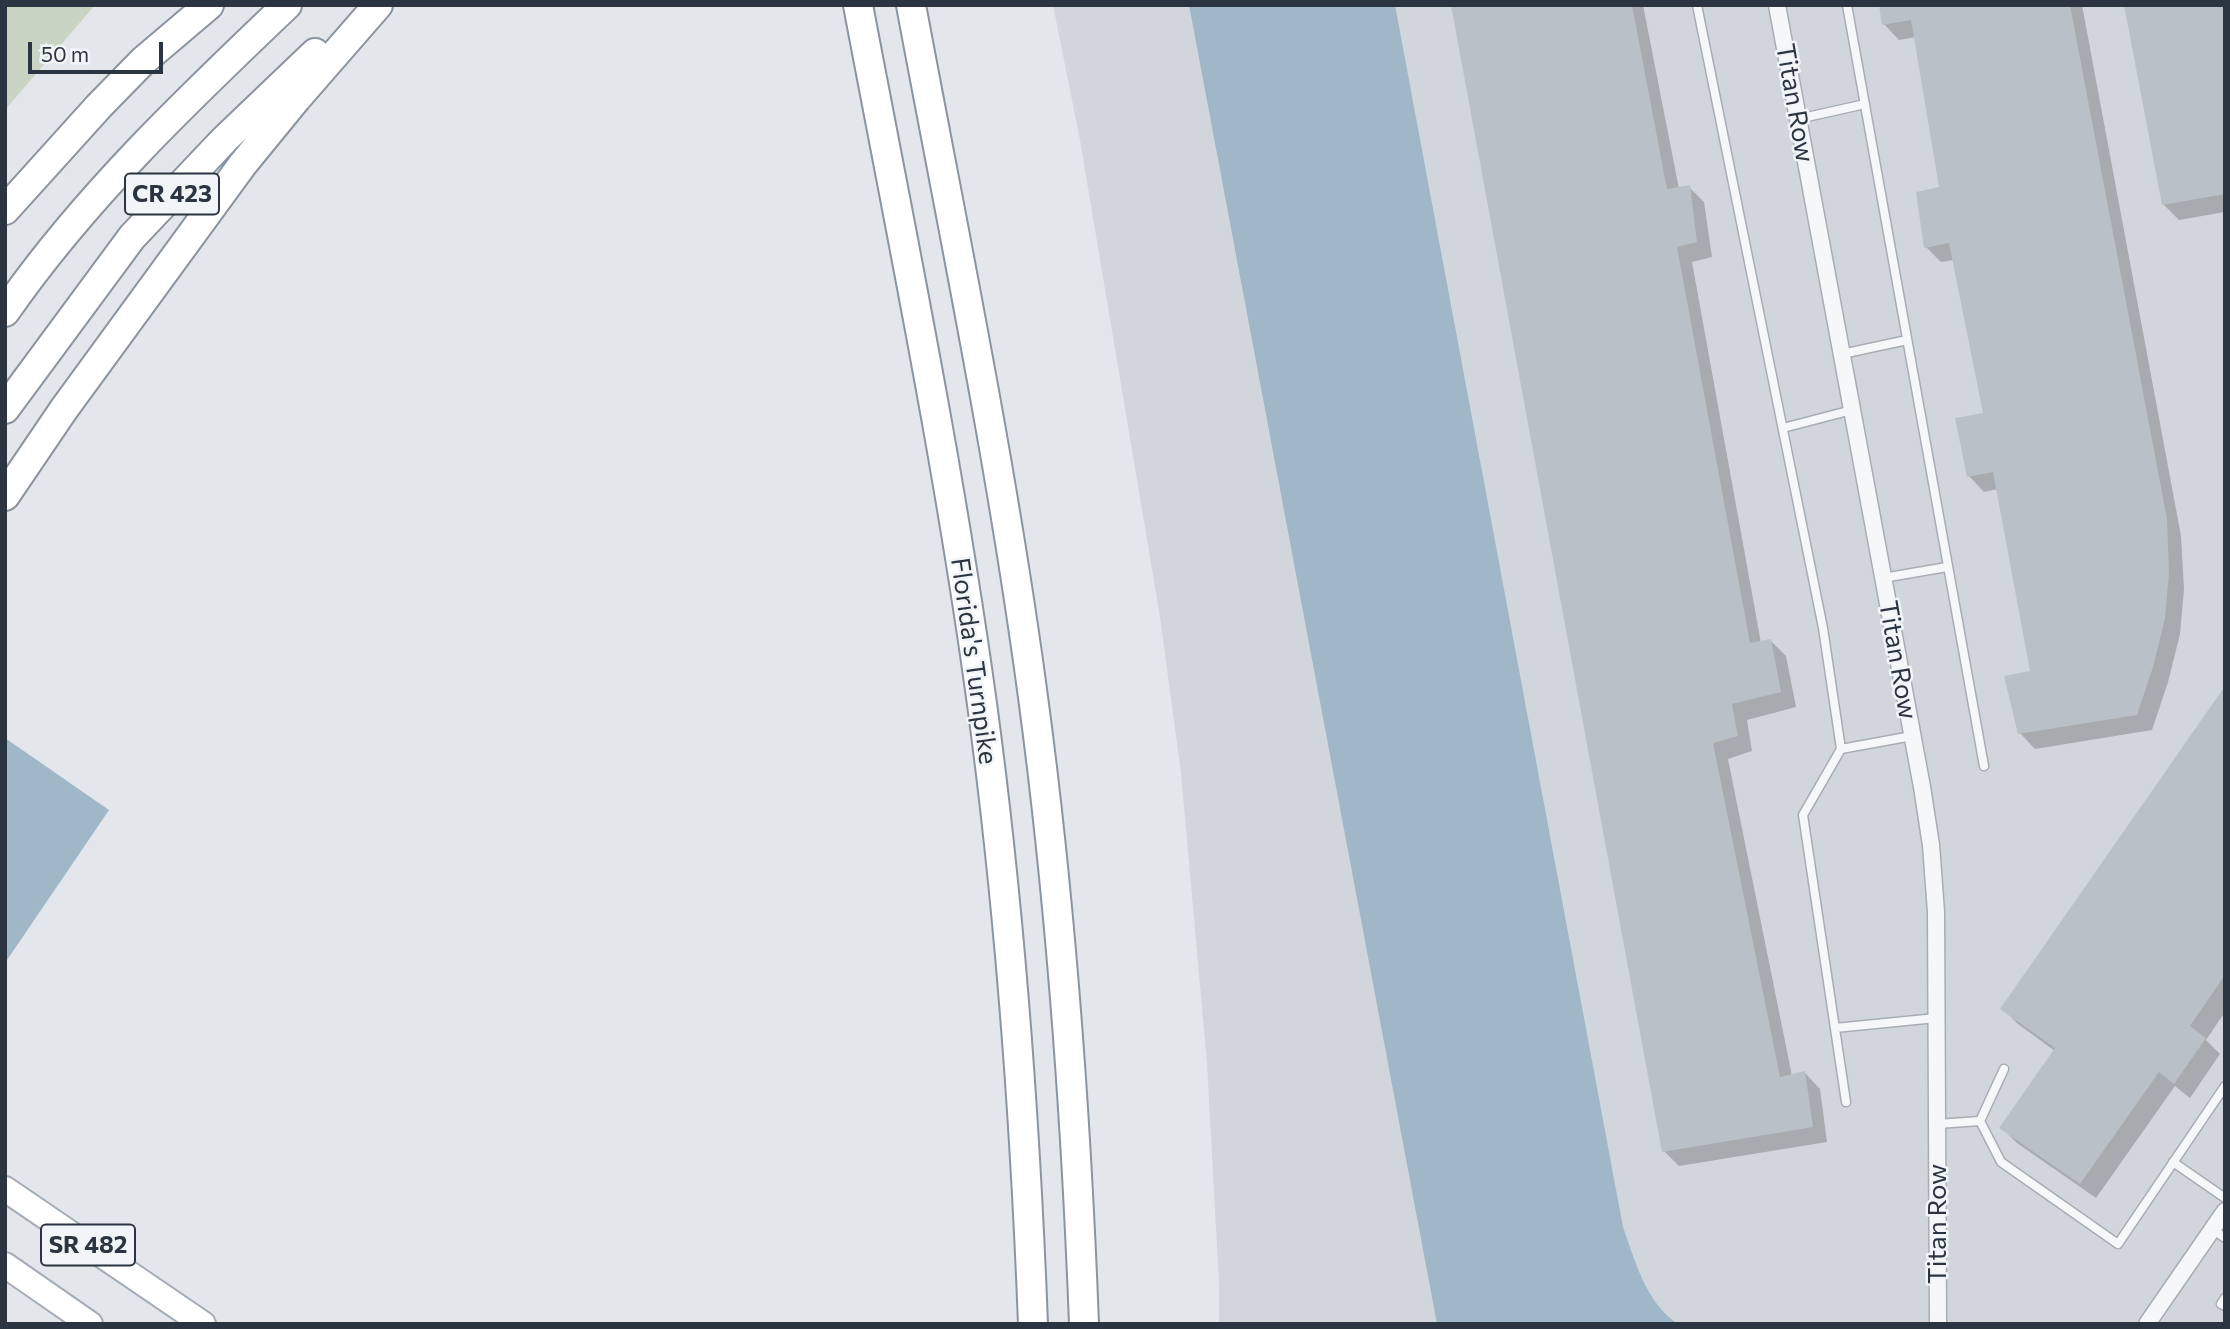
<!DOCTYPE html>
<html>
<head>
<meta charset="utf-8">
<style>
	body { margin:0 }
	#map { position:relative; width:2230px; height:1329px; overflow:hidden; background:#e3e6ea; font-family:Commissioner,sans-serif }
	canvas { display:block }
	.frame { position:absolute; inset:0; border:7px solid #2b3541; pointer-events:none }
	.scale { position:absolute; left:28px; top:42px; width:135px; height:32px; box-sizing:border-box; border:4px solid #2b3541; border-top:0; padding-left:9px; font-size:21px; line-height:24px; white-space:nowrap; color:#2b3541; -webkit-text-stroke:5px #f2f5f7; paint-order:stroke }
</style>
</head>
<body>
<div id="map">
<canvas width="2230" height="1329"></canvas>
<div class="frame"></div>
<div class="scale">50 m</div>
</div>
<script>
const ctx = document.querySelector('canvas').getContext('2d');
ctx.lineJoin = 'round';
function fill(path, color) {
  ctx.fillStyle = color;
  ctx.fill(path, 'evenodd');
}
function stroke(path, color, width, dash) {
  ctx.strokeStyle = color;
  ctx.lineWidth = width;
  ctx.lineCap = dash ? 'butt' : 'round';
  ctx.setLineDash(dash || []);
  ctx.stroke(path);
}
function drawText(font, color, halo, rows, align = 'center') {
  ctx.font = font + ' Commissioner,sans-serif';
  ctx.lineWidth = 5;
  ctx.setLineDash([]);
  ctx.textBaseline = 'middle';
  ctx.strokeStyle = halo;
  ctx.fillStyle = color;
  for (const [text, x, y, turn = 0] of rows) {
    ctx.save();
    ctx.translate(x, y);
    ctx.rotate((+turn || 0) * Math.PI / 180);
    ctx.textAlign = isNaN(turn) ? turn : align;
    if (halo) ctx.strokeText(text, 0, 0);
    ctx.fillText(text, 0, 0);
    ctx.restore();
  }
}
const built = new Path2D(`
	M 1053,5 L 2225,5 L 2225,1324 L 1219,1324 L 1219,1282 L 1207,1063 L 1181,773 L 1160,617 L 1080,140 Z`);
const green = new Path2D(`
	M 5,5 L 95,5 L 5,110 Z`);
const water = new Path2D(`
	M 1189,5 L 1395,5 L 1623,1227 C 1635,1261 1646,1303 1678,1324 L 1437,1324 Z
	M 5,738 L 109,810 L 5,963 Z`);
const shadow = new Path2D(`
	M 1453,5 L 1643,5 L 1679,189 L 1689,187 L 1704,202 L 1712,257 L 1692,262 L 1761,643 L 1771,641 L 1786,656 L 1796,707 L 1747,720 L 1752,751 L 1728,759 L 1792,1076 L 1805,1073 L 1820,1089 L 1827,1142 L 1679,1166 L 1664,1151 Z
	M 1881,5 L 2082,5 L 2181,536 L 2184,589 L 2180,634 L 2168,682 L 2152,730 L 2035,749 L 2020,733 L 2032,673 L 1998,489 L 1984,492 L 1969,476 L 1985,415 L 1954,260 L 1941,262 L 1926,247 L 1941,188 L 1916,37 L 1899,40 L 1884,24 Z
	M 2225,5 L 2225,212 L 2179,220 L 2164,205 Z
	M 2225,689 L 2225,1012 L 2206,1040 L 2220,1054 L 2190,1098 L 2175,1086 L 2096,1198 L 2017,1143 L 2002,1128 L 2055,1051 L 2018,1024 L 2003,1009 Z`);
const building = new Path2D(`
	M 1451,5 L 1632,5 L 1667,189 L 1690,185 L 1697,242 L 1677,247 L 1750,643 L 1771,639 L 1781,692 L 1732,704 L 1738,736 L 1713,743 L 1780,1077 L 1805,1071 L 1813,1127 L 1662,1152 Z
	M 1879,5 L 2070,5 L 2167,519 L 2169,573 L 2165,618 L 2153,667 L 2137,715 L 2018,734 L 2004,676 L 2030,671 L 1993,472 L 1967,477 L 1955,418 L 1983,413 L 1949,243 L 1924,248 L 1916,192 L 1939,187 L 1911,20 L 1882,25 Z
	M 2124,5 L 2225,5 L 2225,194 L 2162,205 Z
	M 2225,686 L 2225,975 L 2190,1026 L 2206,1038 L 2174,1084 L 2159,1072 L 2080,1184 L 1999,1128 L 2055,1048 L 2000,1009 Z`);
const lane = new Path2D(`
	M 1697,5 L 1823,628 L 1841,749 L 1912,736
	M 1847,5 L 1984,766
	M 1798,119 L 1865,104
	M 1842,354 L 1907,340
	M 1783,428 L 1852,410
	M 1883,578 L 1947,567
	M 1841,749 L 1803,815 L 1846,1102
	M 1835,1028 L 1936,1018
	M 1980,1121 L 2004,1069
	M 1937,1124 L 1980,1121 L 2001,1162 L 2118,1244 L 2225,1086
	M 2173,1162 L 2225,1198
	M 2212,1229 L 2225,1238
	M 2225,1298 L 2221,1304 L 2225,1306`);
const street = new Path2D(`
	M 1777,5 L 1922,787 L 1931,845 L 1936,912 L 1938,1324
	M 2147,1324 L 2225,1211`);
const primary = new Path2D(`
	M 5,1189 L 203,1324
	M 5,1265 L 90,1324`);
const highway = new Path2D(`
	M 858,5 C 902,237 950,470 982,704 C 1010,910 1025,1116 1033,1324
	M 911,5 C 954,235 1002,465 1033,697 C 1061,905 1076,1114 1084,1324
	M 5,210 L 99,106 L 143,61 L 209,5
	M 5,312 C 84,198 187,100 287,5
	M 5,409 L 132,237 L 225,139 L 315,53
	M 5,496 L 64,409 L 243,164 L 297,98 L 378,5`);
const shields = [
	[172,194,94],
	[88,1245,94]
];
const shieldNames = [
	["CR 423",172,194],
	["SR 482",88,1245]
];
const streetNames = [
	["Titan Row",1795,103,80],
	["Titan Row",1898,660,80],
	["Florida's Turnpike",974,661,82],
	["Titan Row",1937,1224,-90]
];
fill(built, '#d1d6dc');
fill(green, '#c9d4c4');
fill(water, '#a0b7c8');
fill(shadow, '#0003');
fill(building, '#bac0c7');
stroke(lane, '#a8adb4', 11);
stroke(street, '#a8adb4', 19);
stroke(primary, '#a3acb5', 28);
stroke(highway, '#8b95a0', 32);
stroke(lane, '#f5f7f9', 8);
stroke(street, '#f5f7f9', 16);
stroke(primary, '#fff', 24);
stroke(highway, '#fff', 28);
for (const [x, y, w] of shields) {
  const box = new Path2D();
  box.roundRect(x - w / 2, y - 20.5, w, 41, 5);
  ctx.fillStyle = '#f2f5f7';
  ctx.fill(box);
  stroke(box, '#2b3541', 2);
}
drawText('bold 24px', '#2b3541', null, shieldNames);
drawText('26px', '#2b3541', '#f2f5f7', streetNames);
</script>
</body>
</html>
